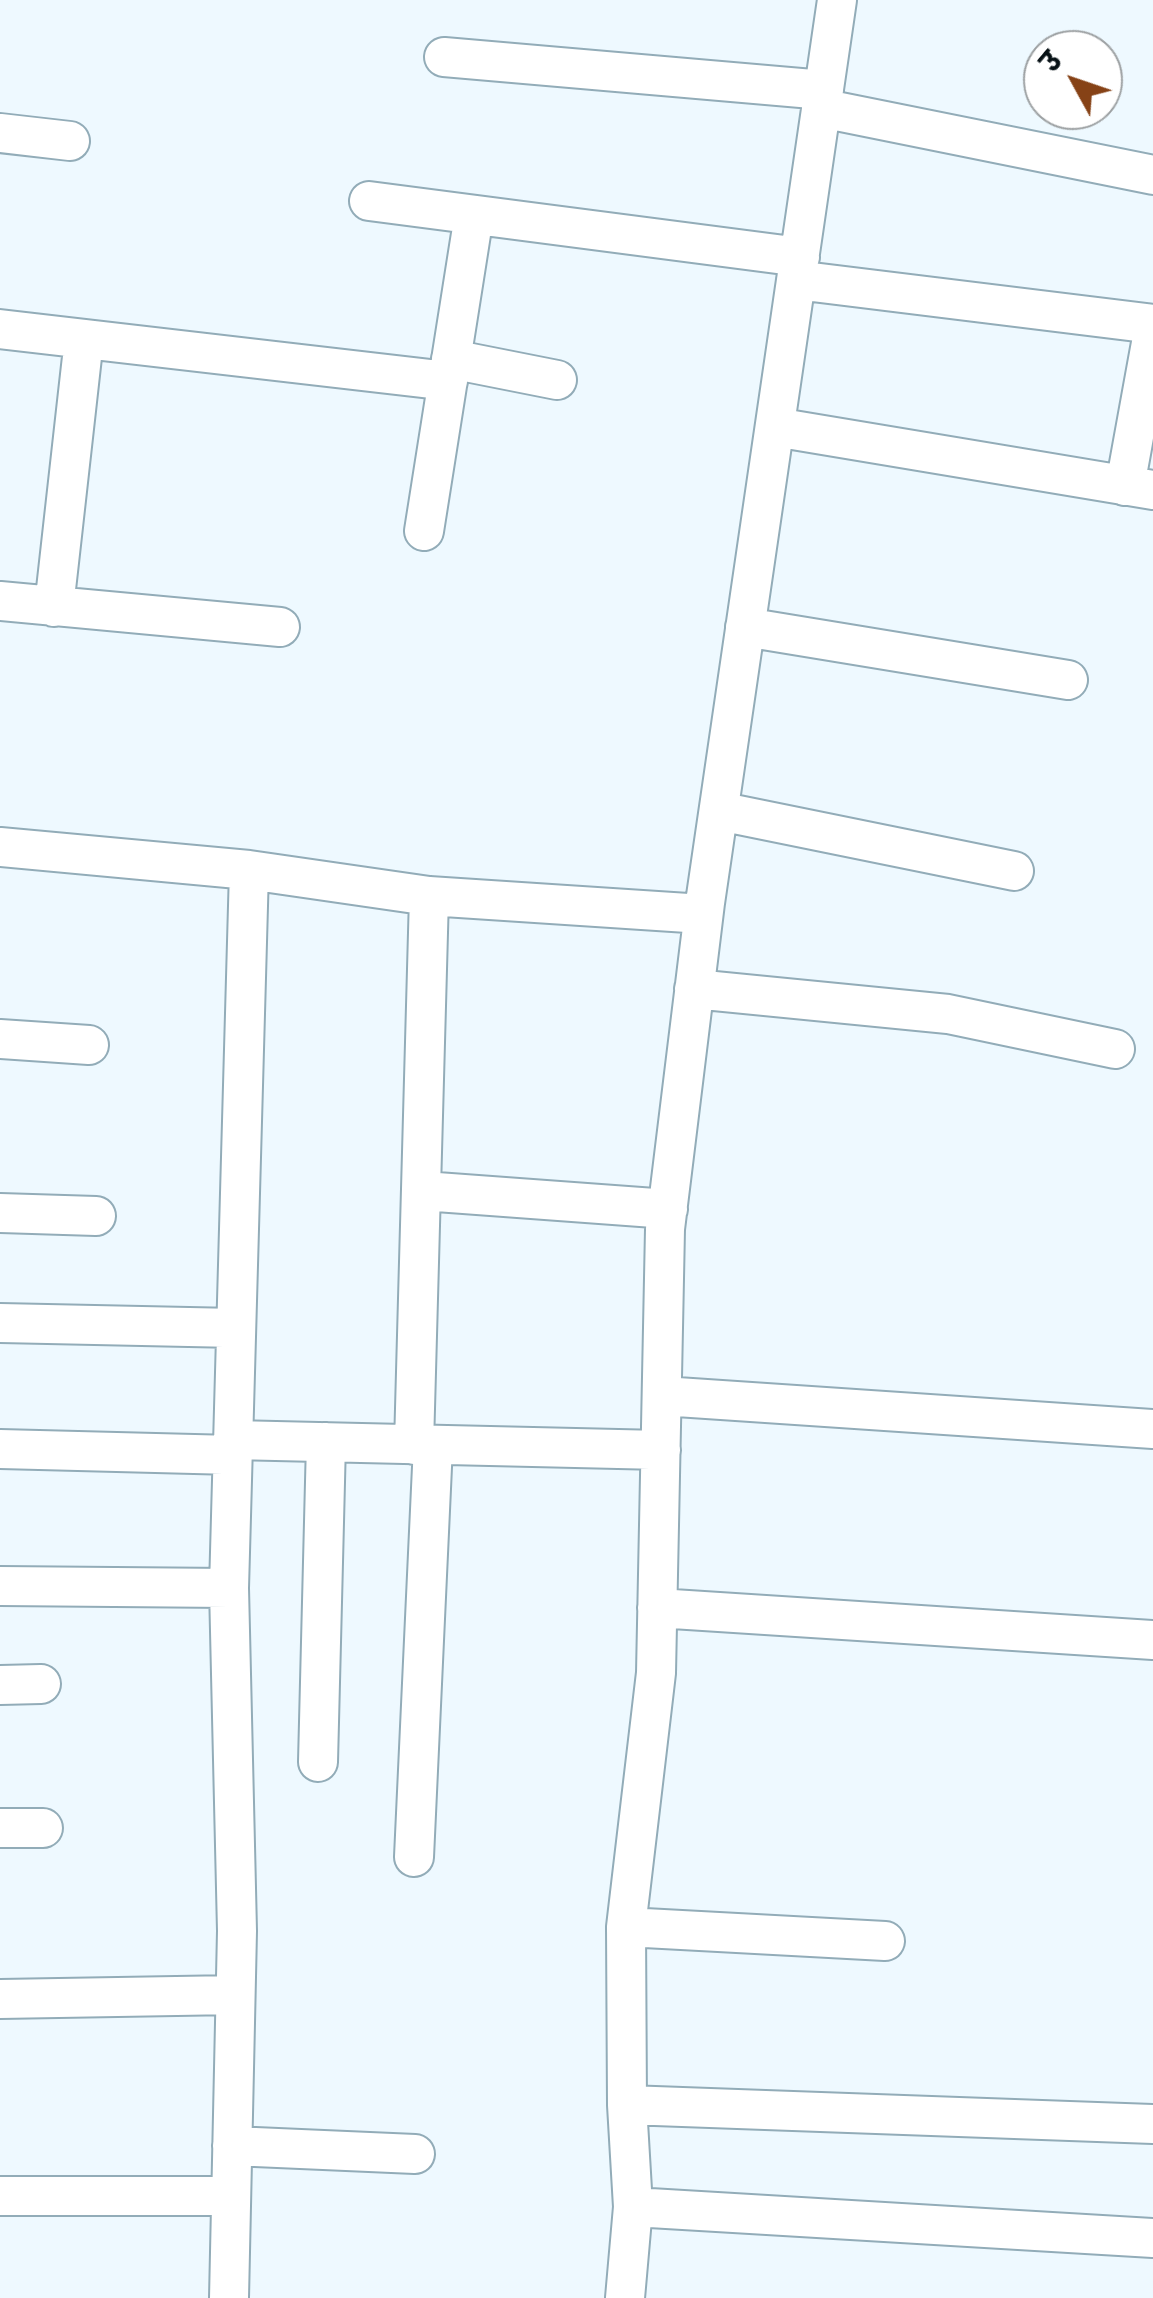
<!DOCTYPE html>
<html>
<head>
<meta charset="utf-8">
<style>
	body { margin:0 }
	#map { position:relative; width:1153px; height:2298px; overflow:hidden; background:#eef9ff; font-family:Poppins,"Noto Sans Devanagari",sans-serif }
	canvas { display:block }
	.north { position:absolute; left:1023px; top:30px; width:100px; height:100px; box-sizing:border-box; background:#fff; border:2px solid #9ca0a2; border-radius:50%; rotate:310deg; font-size:28px; font-weight:700; line-height:40px; text-align:center; color:#081216 }
	.north::after { content:''; display:block; margin:auto; width:35px; height:45px; background:#864216; clip-path:polygon(50% 0,100% 100%,50% 72%,0 100%) }
</style>
</head>
<body>
<div id="map">
<canvas width="1153" height="2298"></canvas>
<div class="north">उ</div>
</div>
<script>
const ctx = document.querySelector('canvas').getContext('2d');
ctx.lineJoin = 'round';
function stroke(path, color, width, dash) {
  ctx.strokeStyle = color;
  ctx.lineWidth = width;
  ctx.lineCap = dash ? 'butt' : 'round';
  ctx.setLineDash(dash || []);
  ctx.stroke(path);
}
const minor = new Path2D(`
	M 444,57 L 824,90
	M 821,108 L 1153,175
	M 0,133 L 70,141
	M 369,201 L 800,257
	M 796,280 L 1153,324
	M 0,329 L 448,381
	M 451,359 L 557,380
	M 775,427 L 1153,490
	M 1125,486 L 1153,332
	M 424,531 L 474,215
	M 0,601 L 280,627
	M 54,607 L 84,339
	M 745,627 L 1068,680
	M 719,811 L 1014,871
	M 0,847 L 249,870 L 429,896 L 703,914
	M 694,989 L 948,1014 L 1115,1049
	M 0,1039 L 89,1045
	M 423,1191 L 668,1209
	M 0,1213 L 96,1216
	M 0,1323 L 236,1328
	M 662,1396 L 1153,1429
	M 233,1440 L 661,1450
	M 414,1445 L 429,896
	M 0,1449 L 233,1455
	M 0,1586 L 229,1588
	M 657,1608 L 1153,1640
	M 0,1685 L 41,1684
	M 318,1762 L 326,1442
	M 0,1828 L 43,1828
	M 414,1857 L 433,1445
	M 626,1927 L 885,1941
	M 0,1999 L 235,1995
	M 627,2105 L 1153,2124
	M 232,2146 L 415,2154
	M 0,2196 L 231,2196
	M 633,2207 L 1153,2238
	M 229,2298 L 237,1931 L 229,1588 L 249,870
	M 625,2298 L 633,2207 L 627,2105 L 626,1927 L 656,1673 L 665,1229 L 705,903 L 837,0`);
stroke(minor, '#92acb8', 42);
stroke(minor, '#fff', 38);
</script>
</body>
</html>
